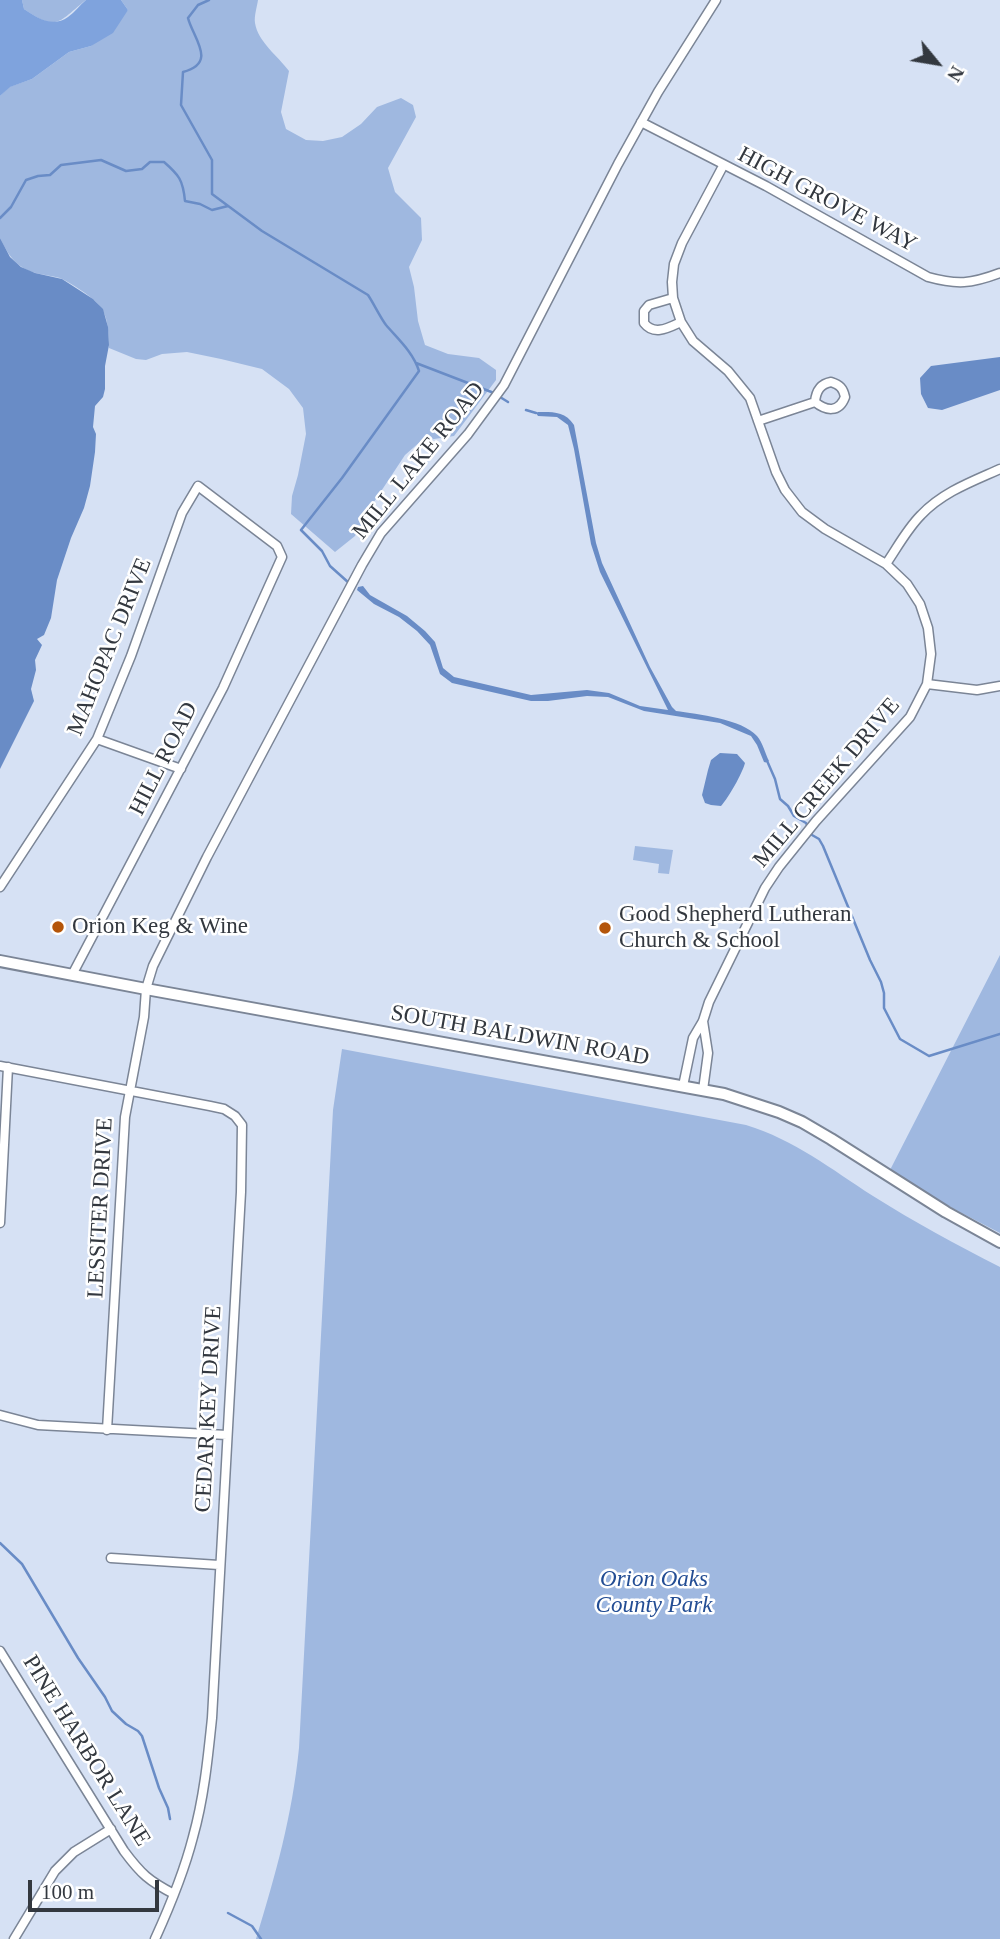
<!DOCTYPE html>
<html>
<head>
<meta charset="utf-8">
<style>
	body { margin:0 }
	#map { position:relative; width:1000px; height:1939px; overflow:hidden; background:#d6e1f4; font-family:Georgia,serif }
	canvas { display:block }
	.north { position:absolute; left:902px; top:28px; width:70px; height:70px; -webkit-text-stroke:5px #fff; paint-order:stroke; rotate:120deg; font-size:19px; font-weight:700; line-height:28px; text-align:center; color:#33383f }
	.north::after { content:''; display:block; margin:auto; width:24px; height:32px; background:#33383f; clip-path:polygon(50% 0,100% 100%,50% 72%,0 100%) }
	.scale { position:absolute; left:28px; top:1880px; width:131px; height:32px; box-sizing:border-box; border:4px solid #33383f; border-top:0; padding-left:9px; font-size:21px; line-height:24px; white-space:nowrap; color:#33383f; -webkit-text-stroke:5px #fff; paint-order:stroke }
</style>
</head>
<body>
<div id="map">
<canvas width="1000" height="1939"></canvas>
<div class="north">N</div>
<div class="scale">100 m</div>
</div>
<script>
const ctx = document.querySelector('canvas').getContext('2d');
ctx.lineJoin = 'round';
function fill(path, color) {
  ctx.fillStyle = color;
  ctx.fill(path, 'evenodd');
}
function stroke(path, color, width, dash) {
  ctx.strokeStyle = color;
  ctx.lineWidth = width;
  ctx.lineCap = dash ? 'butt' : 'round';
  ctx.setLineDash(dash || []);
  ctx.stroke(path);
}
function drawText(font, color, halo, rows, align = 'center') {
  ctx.font = font + ' Georgia,serif';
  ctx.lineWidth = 5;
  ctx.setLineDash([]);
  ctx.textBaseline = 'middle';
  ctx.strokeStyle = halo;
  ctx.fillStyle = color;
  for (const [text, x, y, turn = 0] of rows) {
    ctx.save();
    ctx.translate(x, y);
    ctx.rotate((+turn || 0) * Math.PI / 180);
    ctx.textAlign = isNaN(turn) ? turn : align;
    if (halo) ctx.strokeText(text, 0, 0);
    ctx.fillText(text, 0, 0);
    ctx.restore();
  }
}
const green = new Path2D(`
	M 22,0 L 86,0 C 59,21 58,33 24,9 Z
	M 121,0 L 258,0 C 257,7 254,16 255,23 C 258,42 278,56 289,71 L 281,112 L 286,129 L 306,140 L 323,141 L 342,137 L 361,124 L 377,107 L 401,98 L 413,105 L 416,117 L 388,168 L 395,192 L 421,218 L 422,240 L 409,267 L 414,287 L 418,321 L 425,345 L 448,354 L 479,358 L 496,370 L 496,380 L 454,436 L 421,441 L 405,455 L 372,505 L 355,536 L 335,552 L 291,514 L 292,496 L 298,475 L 306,434 L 303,408 L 289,389 L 262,369 L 221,359 L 187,352 L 162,354 L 146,360 L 136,359 L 109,348 C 108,316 107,307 79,289 C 73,285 67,281 60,278 C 46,274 31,275 19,265 C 10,258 5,248 0,238 L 0,96 L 9,87 L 32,79 L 69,52 L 91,46 L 128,10 Z
	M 635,846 L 673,850 L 669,874 L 658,873 L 659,864 L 633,860 Z
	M 1000,955 L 1000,1233 L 954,1209 L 890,1170 Z
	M 342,1049 L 746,1125 C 795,1140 831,1169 873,1196 C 914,1222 957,1245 1000,1267 L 1000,1939 L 256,1939 C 276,1873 292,1817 299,1748 L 333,1110 Z`);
const forest = new Path2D(`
	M 0,0 L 22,0 L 24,9 C 37,18 53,28 68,17 C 75,12 80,5 86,0 L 121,0 L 128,10 L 113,33 L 91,46 L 69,52 L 32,79 L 10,87 L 0,96 Z`);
const water = new Path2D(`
	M 0,238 L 10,257 L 21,267 L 35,273 L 62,279 L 93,299 L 103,309 L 108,327 L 109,345 L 105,366 L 105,389 L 103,397 L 95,406 L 93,427 L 96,434 L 95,452 L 90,486 L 84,508 L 71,538 L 57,580 L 51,618 L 44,635 L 37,639 L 42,645 L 35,660 L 36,670 L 31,689 L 34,701 L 0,769 Z
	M 1000,357 L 1000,390 L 942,410 L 928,408 L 921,394 L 920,378 L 931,366 Z
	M 538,412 C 553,412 565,411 574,425 L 596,543 L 602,563 L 650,667 L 672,707 L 676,711 C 697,714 742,719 757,736 C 763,743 765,753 769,761 L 768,763 L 764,762 L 757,745 L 751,736 L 720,723 L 644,711 L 608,697 L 587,696 L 548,701 L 531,701 L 452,683 L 440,674 L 430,645 L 417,631 L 399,617 L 374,604 L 357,590 L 358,587 L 363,586 L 370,595 L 407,616 L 425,631 L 435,642 L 443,668 L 454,677 L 531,695 L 587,690 L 609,693 L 640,706 L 668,710 L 600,572 L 591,544 L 574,449 L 568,425 L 557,417 L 538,416 L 536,413 Z
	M 720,753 L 737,754 L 745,763 C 742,774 729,797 721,806 L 711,805 L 705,803 L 702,795 L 708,770 L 711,760 Z`);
const stream = new Path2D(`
	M 209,0 L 198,5 L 188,18 C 193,38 218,63 183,72 L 181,105 L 212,160 L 212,194 L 262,231 L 368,295 C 374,304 380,317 386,325 C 398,339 413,352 419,371 L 342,478 L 301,530 L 322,551 L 330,566 L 349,583
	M 0,218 L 11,207 L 26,180 L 38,176 L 50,175 L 61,165 L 101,160 L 126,171 L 142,169 L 150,162 L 164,162 C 179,175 183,180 185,201 L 200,204 L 212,210 L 228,206
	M 416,363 L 494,393
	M 500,397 L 508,402
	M 526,410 L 536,413
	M 768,763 L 775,779 L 780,799 L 788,806 L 794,816 L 806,823 L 812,835 L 819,839 L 823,846 L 870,960 L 881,982 L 884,993 L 884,1008 L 900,1039 L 929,1056 L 1000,1034
	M 0,1543 L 22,1564 L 78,1658 L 105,1697 L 112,1711 L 126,1724 L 138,1731 L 142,1736 L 159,1788 L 168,1808 L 170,1819
	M 228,1913 L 252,1926 L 261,1939`);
const minor = new Path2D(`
	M 641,122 L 766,186 L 928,277 C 957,285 971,284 1000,273
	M 673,298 L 649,305 L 644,311 L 644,323 C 654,336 668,328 681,322
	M 831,382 C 840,385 843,388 845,397 C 839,413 826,411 815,402 C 816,391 820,384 831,382 Z
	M 758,421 L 815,402
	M 886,564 C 897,548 907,529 921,515 C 943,492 971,482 1000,469
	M 927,684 L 977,690 L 1000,686
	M 97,739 L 181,769
	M 0,887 L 97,739 L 131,656 L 182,513 L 198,486 L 277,546 L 282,557 L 223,688 L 72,975
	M 0,1066 L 210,1106 L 224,1109 L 235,1116 L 242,1125 L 241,1192 L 212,1718 C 208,1757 204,1798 193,1837 C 184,1872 170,1906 155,1939
	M 683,1086 L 693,1038 L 703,1021 L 709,1002 L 765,888 L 779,867 L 816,821 L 910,717 L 927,684 L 931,654 L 928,628 L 920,604 L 907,584 L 886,564 L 825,529 L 802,512 L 785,490 L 776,472 L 750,398 L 728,371 L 693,341 L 681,322 L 673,298 L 672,282 L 674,264 L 682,243 L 723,166
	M 703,1090 L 708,1053 L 703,1021
	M 0,1223 L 8,1067
	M 0,1415 L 38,1425 L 227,1435
	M 107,1430 L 125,1117 L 144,1017 L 146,989 L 153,966 L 207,857 L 362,565 L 381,533 L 468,434 L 504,385 L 618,164 L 658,92 L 716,0
	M 111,1558 L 219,1565
	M 0,1651 L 124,1851 C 141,1874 149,1881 174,1894
	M 14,1939 L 55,1871 L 74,1852 L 111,1829`);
const secondary = new Path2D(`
	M 0,961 L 146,989 L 724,1094 L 779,1112 L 802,1122 L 831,1139 L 946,1212 L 1000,1242`);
const markers = [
	[58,927,7,"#b4550a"],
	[605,928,7,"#b4550a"]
];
const streetNames = [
	["HIGH GROVE WAY",827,200,28],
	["MILL LAKE ROAD",419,461,-51],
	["MAHOPAC DRIVE",110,647,-68],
	["HILL ROAD",164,759,-63],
	["MILL CREEK DRIVE",827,783,-50],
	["SOUTH BALDWIN ROAD",520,1036,10],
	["LESSITER DRIVE",101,1208,-87],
	["CEDAR KEY DRIVE",209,1409,-87],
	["PINE HARBOR LANE",86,1751,58]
];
const poiNames = [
	["Good Shepherd Lutheran",619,915],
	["Church & School",619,941],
	["Orion Keg & Wine",72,927]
];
const parkNames = [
	["Orion Oaks",654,1580],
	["County Park",654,1606]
];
fill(green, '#9fb8e0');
fill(forest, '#7fa3dd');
fill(water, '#698cc6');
stroke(stream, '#698cc6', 2.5);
stroke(minor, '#7b8596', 11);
stroke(secondary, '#7b8596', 14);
stroke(minor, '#fff', 8);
stroke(secondary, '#fff', 10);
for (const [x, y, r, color] of markers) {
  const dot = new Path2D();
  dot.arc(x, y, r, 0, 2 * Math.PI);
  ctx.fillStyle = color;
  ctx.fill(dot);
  stroke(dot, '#fff', 2.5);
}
drawText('23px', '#33383f', '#fff', streetNames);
drawText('23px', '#33383f', '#fff', poiNames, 'left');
drawText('italic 23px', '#234d94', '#fff', parkNames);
</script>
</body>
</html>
